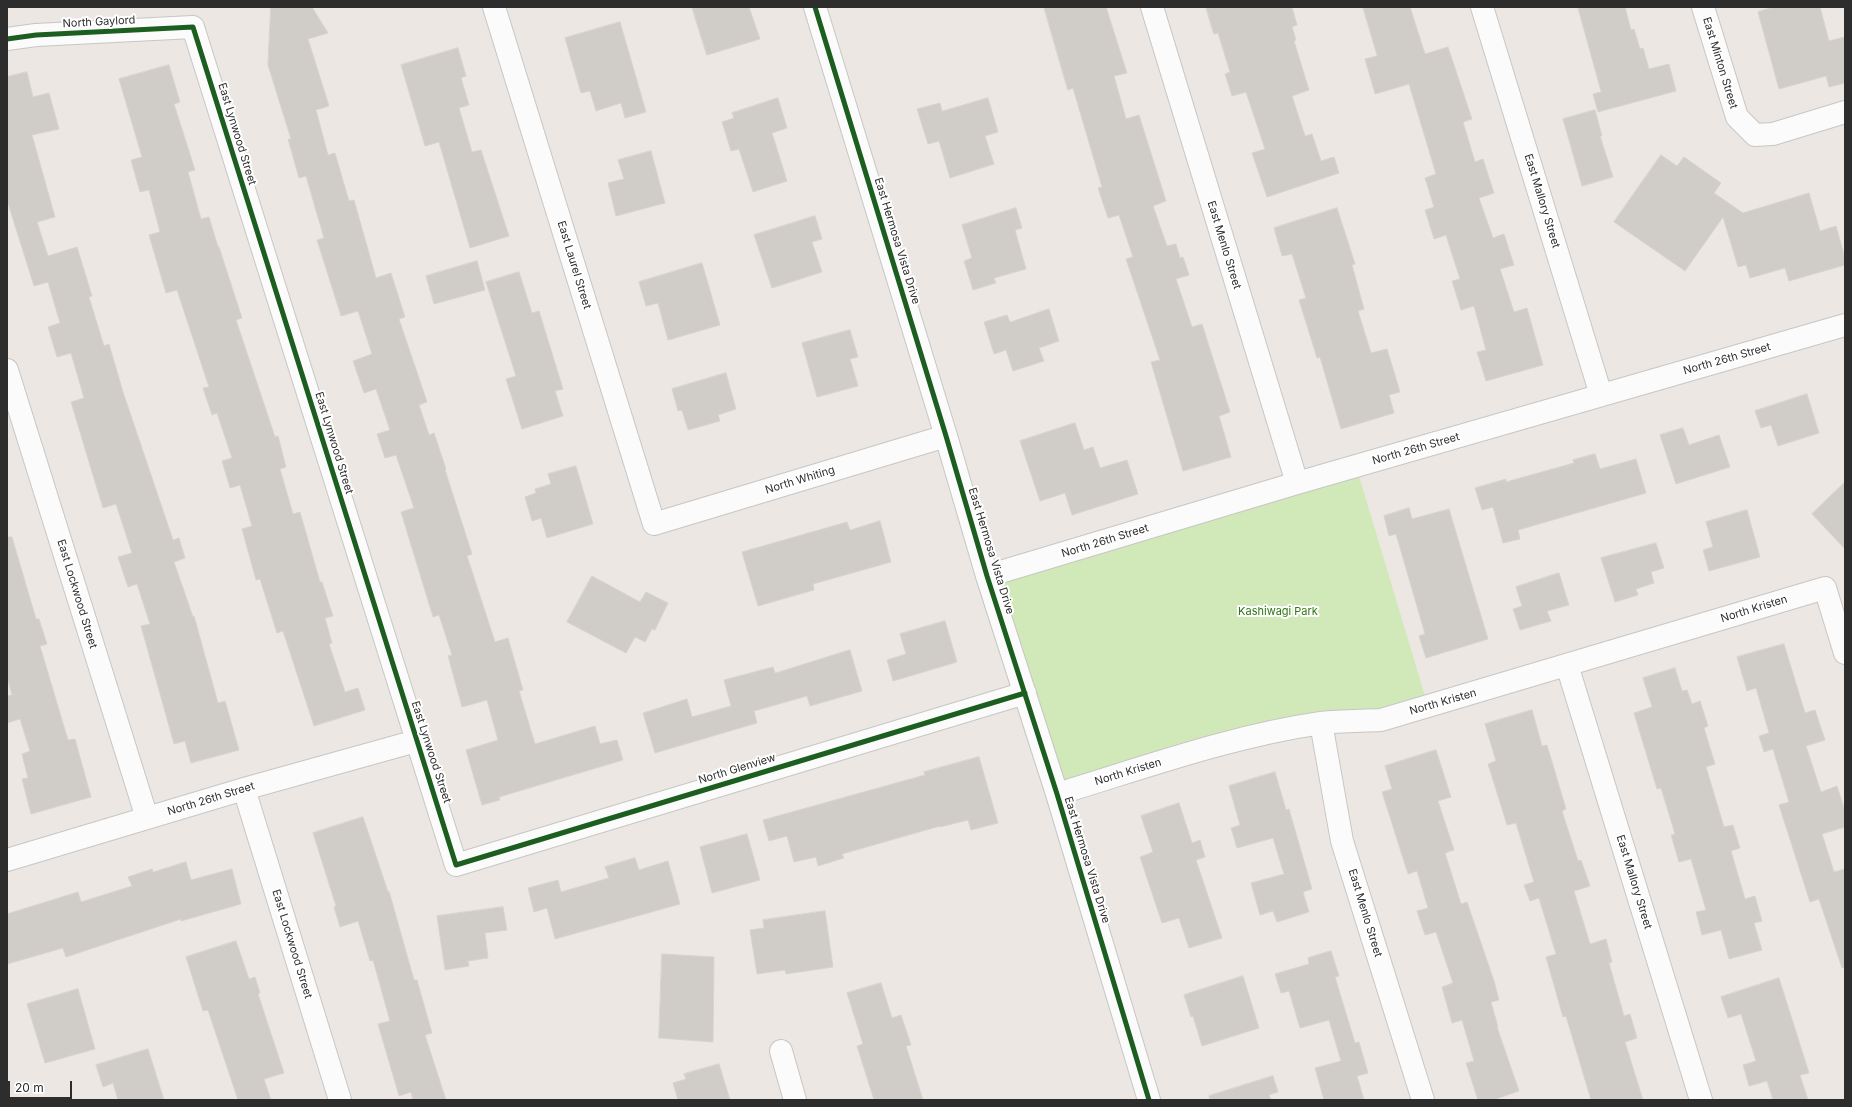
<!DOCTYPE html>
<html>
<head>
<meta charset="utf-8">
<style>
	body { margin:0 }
	#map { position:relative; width:1852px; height:1107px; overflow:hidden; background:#ece7e2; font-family:Inter,sans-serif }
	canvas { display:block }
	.frame { position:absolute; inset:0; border:8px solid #2d2d2d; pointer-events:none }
	.scale { position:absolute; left:8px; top:1081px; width:64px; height:18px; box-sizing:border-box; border:2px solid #2d2d2d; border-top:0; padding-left:5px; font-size:12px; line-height:14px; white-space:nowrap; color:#2d2d2d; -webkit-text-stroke:3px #fff; paint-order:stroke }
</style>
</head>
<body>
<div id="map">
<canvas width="1852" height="1107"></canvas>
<div class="frame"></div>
<div class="scale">20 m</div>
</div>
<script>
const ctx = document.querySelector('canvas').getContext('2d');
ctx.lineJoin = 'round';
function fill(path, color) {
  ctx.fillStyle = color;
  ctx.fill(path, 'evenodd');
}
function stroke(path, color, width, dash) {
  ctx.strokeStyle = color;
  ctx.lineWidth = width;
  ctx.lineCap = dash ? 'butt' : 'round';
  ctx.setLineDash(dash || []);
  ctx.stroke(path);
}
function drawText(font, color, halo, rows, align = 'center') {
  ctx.font = font + ' Inter,sans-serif';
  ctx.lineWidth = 4;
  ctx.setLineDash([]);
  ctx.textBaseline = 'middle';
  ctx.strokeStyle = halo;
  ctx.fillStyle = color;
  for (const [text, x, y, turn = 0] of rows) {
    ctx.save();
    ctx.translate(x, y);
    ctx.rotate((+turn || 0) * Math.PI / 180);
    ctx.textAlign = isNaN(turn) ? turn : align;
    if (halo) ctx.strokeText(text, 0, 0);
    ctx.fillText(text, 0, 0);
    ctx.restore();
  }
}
const green = new Path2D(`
	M 1356,466 L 1428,706 L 1321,723 L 1057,794 L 987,576 Z`);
const building = new Path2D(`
	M 271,7 L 312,7 L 328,33 L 308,39 L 329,106 L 316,110 L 328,155 L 335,153 L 349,201 L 354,200 L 376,278 L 391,273 L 405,317 L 399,319 L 427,402 L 419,405 L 429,435 L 434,433 L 446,469 L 445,470 L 472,554 L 467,556 L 495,642 L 508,638 L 523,690 L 519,691 L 535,744 L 595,726 L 600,744 L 617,740 L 623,760 L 499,797 L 500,800 L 482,805 L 466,750 L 498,740 L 487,700 L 462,707 L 448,656 L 452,655 L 439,615 L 433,617 L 401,512 L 414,508 L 396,455 L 385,458 L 377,434 L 390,430 L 376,389 L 364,393 L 353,361 L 372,354 L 358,311 L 341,316 L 324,262 L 317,240 L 324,238 L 306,176 L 299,178 L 288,139 L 291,139 L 268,65 Z
	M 692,7 L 749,7 L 760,39 L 707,55 Z
	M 1044,7 L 1106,7 L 1127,73 L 1114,76 L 1126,119 L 1139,115 L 1166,201 L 1153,206 L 1167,246 L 1176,244 L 1180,258 L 1183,257 L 1189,275 L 1176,279 L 1192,327 L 1202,324 L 1230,412 L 1219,416 L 1231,457 L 1183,471 L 1151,362 L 1160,360 L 1126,259 L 1133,257 L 1119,215 L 1108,218 L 1098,188 L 1102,187 L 1073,88 L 1068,90 Z
	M 1206,7 L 1292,7 L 1297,25 L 1292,27 L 1296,40 L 1294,41 L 1309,90 L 1292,96 L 1305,136 L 1312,134 L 1321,161 L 1334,157 L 1339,173 L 1267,197 L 1252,153 L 1265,149 L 1246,92 L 1232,96 L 1225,74 L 1230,72 L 1218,33 L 1214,34 Z
	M 1363,7 L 1410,7 L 1425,54 L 1448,47 L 1472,119 L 1463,122 L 1475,162 L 1483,159 L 1494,193 L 1479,198 L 1493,238 L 1504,234 L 1514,265 L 1500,269 L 1514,312 L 1527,308 L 1543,365 L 1486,381 L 1477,352 L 1486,350 L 1474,306 L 1461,310 L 1452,281 L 1460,279 L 1446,235 L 1434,239 L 1425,210 L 1434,207 L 1425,178 L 1436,174 L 1409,84 L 1375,94 L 1365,59 L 1377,56 Z
	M 1578,7 L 1625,7 L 1631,30 L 1634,29 L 1640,49 L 1643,48 L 1649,69 L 1669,64 L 1676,91 L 1598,112 L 1593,94 L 1601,92 Z
	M 1774,7 L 1820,7 L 1829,41 L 1845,37 L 1845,83 L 1829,87 L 1826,76 L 1779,89 L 1758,12 Z
	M 620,22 L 646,112 L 625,118 L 621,103 L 596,111 L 590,91 L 581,93 L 565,38 Z
	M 458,48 L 466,76 L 461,78 L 469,105 L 459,108 L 472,152 L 481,150 L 509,236 L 470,248 L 439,142 L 425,146 L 401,65 Z
	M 169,65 L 180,102 L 174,104 L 195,170 L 188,172 L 201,219 L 209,217 L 218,247 L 219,247 L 242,318 L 236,320 L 275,437 L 278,436 L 286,467 L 280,469 L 293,514 L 300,512 L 320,582 L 322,582 L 333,616 L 325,618 L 332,643 L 329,644 L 345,692 L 358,688 L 365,710 L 314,726 L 283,631 L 277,633 L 260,579 L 256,580 L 242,529 L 252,526 L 240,485 L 230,488 L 222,461 L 232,458 L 217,413 L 212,415 L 203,388 L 209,387 L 177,290 L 166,293 L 149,235 L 160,232 L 149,190 L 140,192 L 131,160 L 142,157 L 119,79 Z
	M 27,72 L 33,97 L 49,93 L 59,129 L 32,135 L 55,217 L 37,222 L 48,256 L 77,247 L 92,296 L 89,297 L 104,346 L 109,344 L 123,392 L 173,540 L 179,538 L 185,558 L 174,562 L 193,617 L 194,616 L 218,703 L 225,701 L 239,750 L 191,763 L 185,741 L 174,744 L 141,626 L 150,624 L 137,584 L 128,587 L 118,557 L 132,553 L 116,504 L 103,508 L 95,482 L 71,402 L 84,398 L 71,353 L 57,357 L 48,327 L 60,323 L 48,282 L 34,286 L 7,200 L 7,77 Z
	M 778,98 L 787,128 L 772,133 L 787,181 L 753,192 L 739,149 L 731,151 L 722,122 L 734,118 L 732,113 Z
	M 988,98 L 998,132 L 985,136 L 994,164 L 950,178 L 939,141 L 928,144 L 917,109 L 940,103 L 942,111 Z
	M 1595,110 L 1602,136 L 1600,136 L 1613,177 L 1582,186 L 1563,119 Z
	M 651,151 L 665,203 L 616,216 L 608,183 L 624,179 L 618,160 Z
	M 1661,155 L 1677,166 L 1684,157 L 1721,183 L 1714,193 L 1743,213 L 1809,193 L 1820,231 L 1836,226 L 1845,258 L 1845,265 L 1789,281 L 1785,268 L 1750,278 L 1746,265 L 1738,267 L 1723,217 L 1685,271 L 1614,222 Z
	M 1016,208 L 1022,228 L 1015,230 L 1026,269 L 994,278 L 996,283 L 973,290 L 964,261 L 972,258 L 962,225 Z
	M 1337,208 L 1355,264 L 1352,265 L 1364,309 L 1358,311 L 1371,353 L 1387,349 L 1400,392 L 1389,395 L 1394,413 L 1341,429 L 1320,357 L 1317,358 L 1299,300 L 1306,298 L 1292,254 L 1282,256 L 1274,228 Z
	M 815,216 L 822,239 L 812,242 L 822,272 L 772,288 L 754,235 Z
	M 477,261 L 485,290 L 434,304 L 426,276 Z
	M 702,263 L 720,325 L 668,340 L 658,303 L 646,306 L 639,282 Z
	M 519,272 L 532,313 L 539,311 L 563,389 L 555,391 L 563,416 L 522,429 L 506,379 L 516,376 L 486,282 Z
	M 1049,309 L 1059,341 L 1039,348 L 1044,361 L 1013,371 L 1006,350 L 994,354 L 984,322 L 1007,315 L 1010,322 Z
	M 850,330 L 858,357 L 850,359 L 858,386 L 817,397 L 802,343 Z
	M 726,373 L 736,409 L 718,415 L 720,421 L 688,430 L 682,410 L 678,411 L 672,389 Z
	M 1807,394 L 1819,433 L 1778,446 L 1771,425 L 1761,428 L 1755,411 Z
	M 1075,423 L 1084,450 L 1093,447 L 1100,468 L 1127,460 L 1138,494 L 1072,515 L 1065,493 L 1040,501 L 1020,441 Z
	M 1683,428 L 1689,445 L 1719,435 L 1730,467 L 1676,484 L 1660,435 Z
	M 1595,454 L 1600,469 L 1636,459 L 1646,493 L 1518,530 L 1520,539 L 1503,543 L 1493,507 L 1482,510 L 1475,488 L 1506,479 L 1506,482 L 1574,463 L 1573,460 Z
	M 576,466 L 593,524 L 547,538 L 541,518 L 532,521 L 525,497 L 536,493 L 535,489 L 551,484 L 548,474 Z
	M 1845,482 L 1845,549 L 1812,514 Z
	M 1409,508 L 1412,519 L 1449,509 L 1488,639 L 1426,658 L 1419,636 L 1425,634 L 1396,534 L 1389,536 L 1384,516 Z
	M 1747,510 L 1760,557 L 1709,571 L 1703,550 L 1713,547 L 1706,522 Z
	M 880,521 L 891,562 L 813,584 L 814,590 L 758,606 L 742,552 L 847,522 L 850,530 Z
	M 7,537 L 12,537 L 36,619 L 39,619 L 47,644 L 40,646 L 68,740 L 75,739 L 91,797 L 31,814 L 22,779 L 28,778 L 22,754 L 30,751 L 20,719 L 7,723 L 7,696 L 12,695 L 7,677 Z
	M 1656,543 L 1664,568 L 1651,572 L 1654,583 L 1636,589 L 1638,595 L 1615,602 L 1601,558 Z
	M 1559,573 L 1569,605 L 1547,611 L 1551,621 L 1520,630 L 1513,609 L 1522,606 L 1516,587 Z
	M 592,576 L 640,602 L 646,592 L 668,603 L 655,630 L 652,629 L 645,642 L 635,637 L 626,653 L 567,622 Z
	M 945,621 L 957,662 L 893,681 L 887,660 L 906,654 L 900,634 Z
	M 1784,644 L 1805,713 L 1815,710 L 1825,740 L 1806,746 L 1821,792 L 1837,786 L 1845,811 L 1845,827 L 1822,834 L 1834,872 L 1845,869 L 1845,967 L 1842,968 L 1819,899 L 1810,902 L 1779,805 L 1789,802 L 1773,749 L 1764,752 L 1759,736 L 1769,733 L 1756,688 L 1747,691 L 1737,657 Z
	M 850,650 L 862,691 L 810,706 L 807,696 L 754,711 L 757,723 L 655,753 L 643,713 L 687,699 L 692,717 L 731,706 L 724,680 L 773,667 L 775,673 Z
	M 1675,668 L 1682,691 L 1687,690 L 1692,704 L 1700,701 L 1708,726 L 1704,728 L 1715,764 L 1706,767 L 1724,827 L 1733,825 L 1740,848 L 1731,851 L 1745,899 L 1755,896 L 1762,921 L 1754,923 L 1762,950 L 1729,959 L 1721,930 L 1702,935 L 1696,912 L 1706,910 L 1691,859 L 1679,862 L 1671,835 L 1675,834 L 1661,788 L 1657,789 L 1634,713 L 1652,707 L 1643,678 Z
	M 1532,710 L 1542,746 L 1547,745 L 1566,809 L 1562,811 L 1578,861 L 1581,860 L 1590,886 L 1574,891 L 1590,944 L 1606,939 L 1612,962 L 1609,963 L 1624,1016 L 1630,1014 L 1637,1038 L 1625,1042 L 1643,1100 L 1591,1100 L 1566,1016 L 1563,1017 L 1546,957 L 1556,954 L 1539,898 L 1530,901 L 1524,885 L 1534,882 L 1516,823 L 1507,825 L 1488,764 L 1496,761 L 1485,724 Z
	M 1436,750 L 1451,797 L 1438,801 L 1454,850 L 1445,853 L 1461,904 L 1467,902 L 1494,981 L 1499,1000 L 1491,1002 L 1498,1027 L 1497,1027 L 1519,1091 L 1493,1100 L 1478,1100 L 1466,1063 L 1474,1061 L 1462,1020 L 1452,1023 L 1442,987 L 1453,983 L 1436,932 L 1425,935 L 1417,911 L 1428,908 L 1417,871 L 1408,874 L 1382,792 L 1392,789 L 1385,766 Z
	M 979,757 L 998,823 L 971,830 L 968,820 L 940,827 L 940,826 L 842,854 L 844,858 L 818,866 L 816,857 L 794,862 L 787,836 L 769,841 L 763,820 L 925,775 L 924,772 Z
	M 1275,772 L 1286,810 L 1289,809 L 1312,889 L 1303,892 L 1309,912 L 1277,922 L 1273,911 L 1260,915 L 1251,883 L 1284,874 L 1273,838 L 1237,848 L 1231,828 L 1240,825 L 1229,786 Z
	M 1179,803 L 1192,843 L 1200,840 L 1205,857 L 1196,860 L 1222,938 L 1189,948 L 1179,918 L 1162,923 L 1140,857 L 1153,852 L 1141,816 Z
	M 363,817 L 388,892 L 389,891 L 414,980 L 417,980 L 432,1033 L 425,1035 L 446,1100 L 413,1100 L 411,1092 L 399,1096 L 378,1024 L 390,1021 L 373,960 L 370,961 L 358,921 L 340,927 L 334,907 L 336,906 L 313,833 Z
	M 747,834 L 760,880 L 712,893 L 700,847 Z
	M 635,858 L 639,870 L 668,861 L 680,904 L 555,939 L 547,908 L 534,912 L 528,888 L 558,880 L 561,892 L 609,878 L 605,867 Z
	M 186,862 L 191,880 L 232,869 L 241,904 L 181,921 L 181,919 L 66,957 L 63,948 L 7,964 L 7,914 L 78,892 L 81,902 L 132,886 L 128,877 L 152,869 L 153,872 Z
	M 503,907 L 507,930 L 485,933 L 488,958 L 468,961 L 469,966 L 445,970 L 437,916 Z
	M 825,911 L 833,967 L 786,974 L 785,970 L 757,974 L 750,930 L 764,928 L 763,920 Z
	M 236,941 L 249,979 L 255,977 L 260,993 L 258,994 L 284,1073 L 264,1079 L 271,1100 L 238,1100 L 208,1010 L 203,1011 L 186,957 Z
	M 1331,951 L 1339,976 L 1335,977 L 1355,1043 L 1359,1042 L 1368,1073 L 1357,1076 L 1364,1100 L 1324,1100 L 1315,1068 L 1341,1061 L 1329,1020 L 1300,1028 L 1289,991 L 1281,993 L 1275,974 L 1309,964 L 1308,958 Z
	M 662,954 L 714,957 L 713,1042 L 659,1038 Z
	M 1243,976 L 1259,1028 L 1202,1046 L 1193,1016 L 1191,1017 L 1184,995 Z
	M 1779,978 L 1809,1073 L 1800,1075 L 1808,1100 L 1773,1100 L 1767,1081 L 1749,1086 L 1743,1065 L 1756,1061 L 1741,1014 L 1728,1018 L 1721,997 Z
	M 881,983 L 892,1018 L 901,1015 L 911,1045 L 906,1046 L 923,1100 L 874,1100 L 857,1046 L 863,1044 L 847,993 Z
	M 78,989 L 95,1049 L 45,1063 L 27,1004 Z
	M 148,1049 L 164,1100 L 118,1100 L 113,1083 L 103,1087 L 96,1065 Z
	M 719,1064 L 730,1100 L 678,1100 L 673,1083 L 686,1079 L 684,1074 Z
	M 1273,1076 L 1278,1092 L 1269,1095 L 1271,1100 L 1210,1100 L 1209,1096 Z`);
const minor = new Path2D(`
	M 494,7 L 654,524 L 946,436
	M 815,7 L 946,436 L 987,576 L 1057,794 L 1149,1100
	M 1152,7 L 1297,483
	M 1482,7 L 1601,395
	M 1703,7 L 1737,117 L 1755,135 L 1773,134 L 1845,112
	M 7,39 L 36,35 L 193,27 L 456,865 L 1025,693
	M 7,370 L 147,818
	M 987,576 L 1297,483 L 1845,325
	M 1567,665 L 1701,1100
	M 1321,723 L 1342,841 L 1423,1100
	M 244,789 L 340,1100
	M 1057,794 C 1143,768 1231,736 1321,723 C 1340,721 1361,721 1381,720 L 1825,588 L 1845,653
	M 7,860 L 244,789 L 416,741
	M 781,1051 L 795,1100`);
const cycleway = new Path2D(`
	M 815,7 L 946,436 L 987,576 L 1057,794 L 1149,1100
	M 7,39 L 36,35 L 193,27 L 456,865 L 1025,693`);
const streetNames = [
	["North Gaylord",99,22,-3],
	["East Minton Street",1720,63,73],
	["East Lynwood Street",237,134,73],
	["East Mallory Street",1542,201,73],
	["East Hermosa Vista Drive",897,241,73],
	["East Menlo Street",1224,245,73],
	["East Laurel Street",574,265,73],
	["North 26th Street",1727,359,-16],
	["East Lynwood Street",334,443,73],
	["North 26th Street",1416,449,-16],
	["North Whiting",800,480,-17],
	["North 26th Street",1105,541,-17],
	["East Hermosa Vista Drive",991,551,73],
	["East Lockwood Street",77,594,73],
	["North Kristen",1754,609,-17],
	["North Kristen",1443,702,-16],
	["East Lynwood Street",431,752,72],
	["North Glenview",737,769,-17],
	["North Kristen",1128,772,-17],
	["North 26th Street",211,799,-17],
	["East Hermosa Vista Drive",1087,860,73],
	["East Mallory Street",1634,882,73],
	["East Menlo Street",1365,913,73],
	["East Lockwood Street",292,944,73]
];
const parkNames = [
	["Kashiwagi Park",1278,612]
];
fill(green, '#d1e9b8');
fill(building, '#d0cdc9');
stroke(building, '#d7d3ce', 1);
stroke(minor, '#c7c6c5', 24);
stroke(minor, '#fcfbfb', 22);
stroke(cycleway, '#1b5e20', 5);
drawText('11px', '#2d2d2d', '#fff', streetNames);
drawText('11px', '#317413', '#fff', parkNames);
</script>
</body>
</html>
